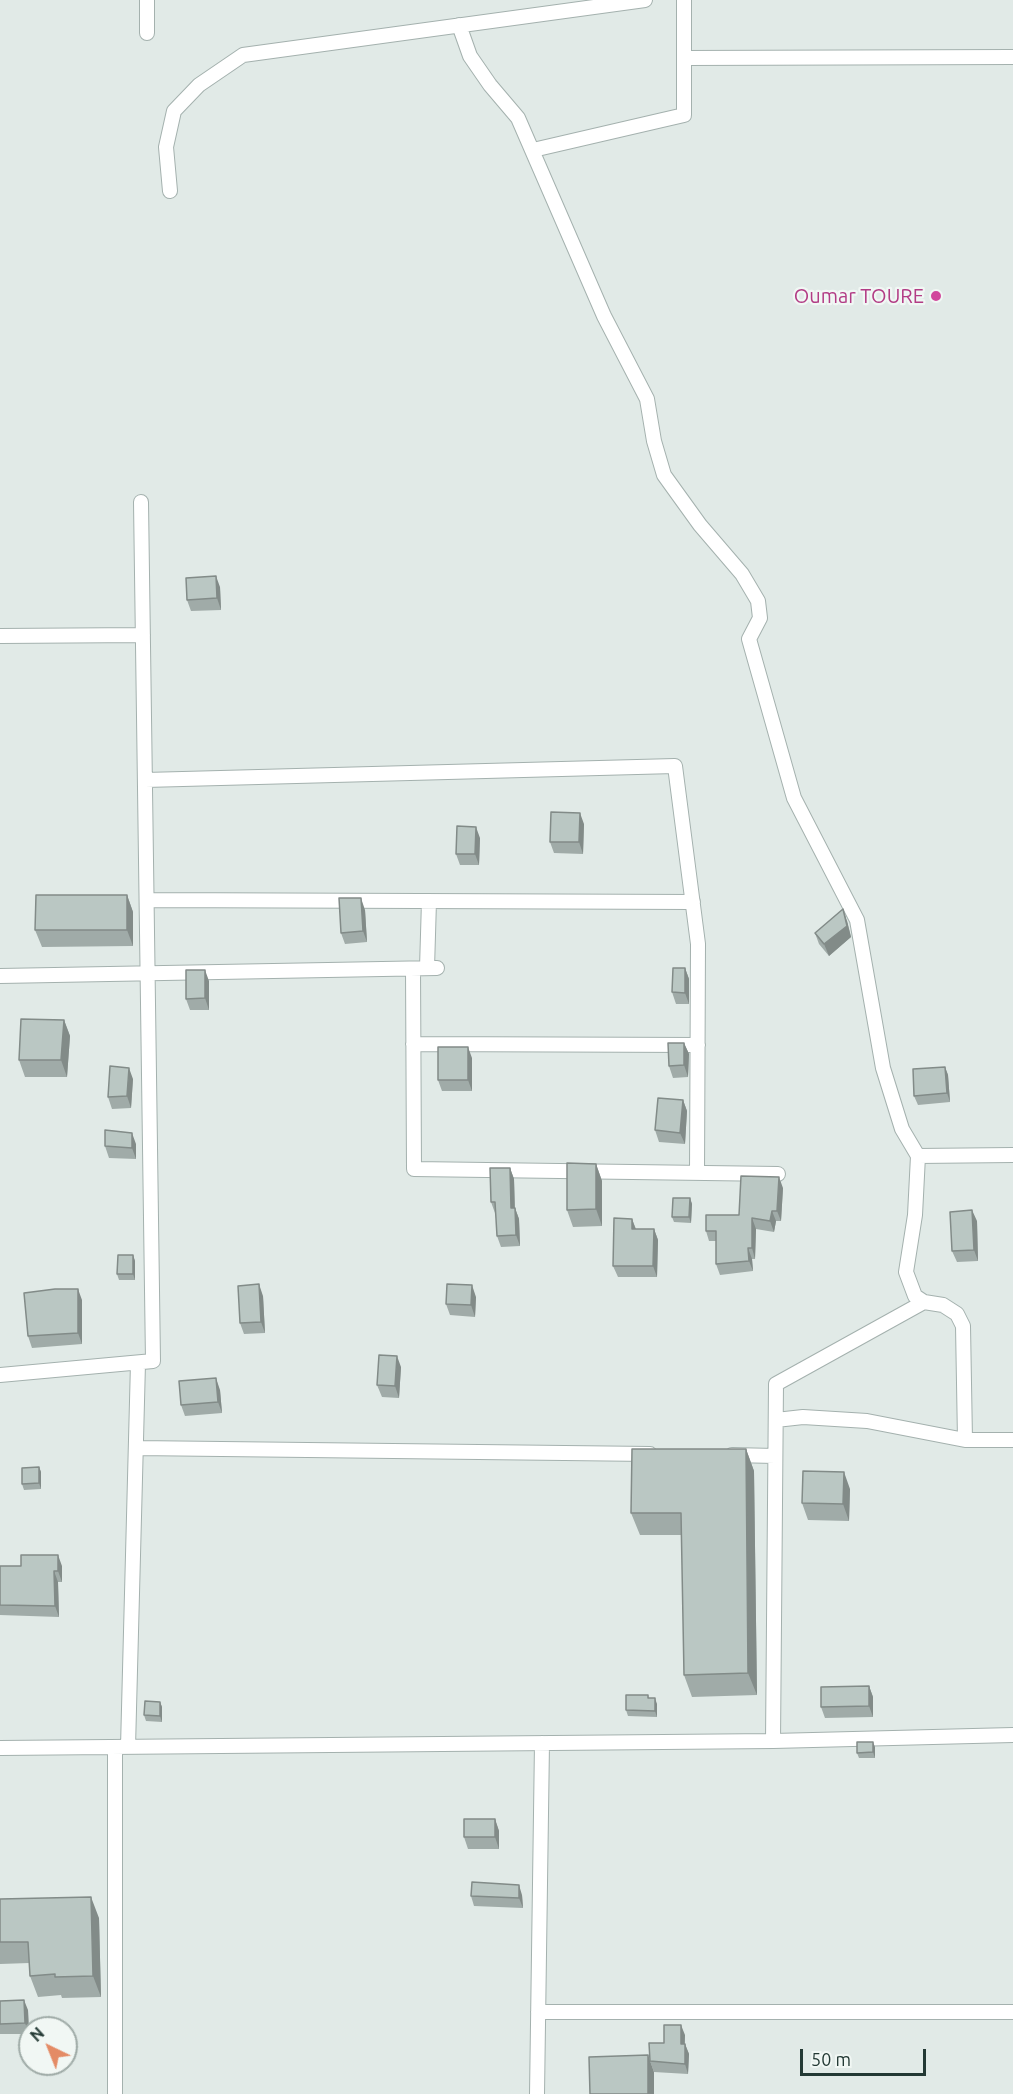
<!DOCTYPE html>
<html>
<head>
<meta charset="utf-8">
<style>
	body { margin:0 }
	#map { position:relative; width:1013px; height:2094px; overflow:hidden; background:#e1eae7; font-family:Ubuntu,sans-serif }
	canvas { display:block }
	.north { position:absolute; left:18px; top:2016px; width:60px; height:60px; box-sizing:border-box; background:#f1f7f4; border:2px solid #9faba7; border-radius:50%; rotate:317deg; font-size:16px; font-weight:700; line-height:24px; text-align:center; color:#233934 }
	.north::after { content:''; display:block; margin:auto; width:21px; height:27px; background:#e48b65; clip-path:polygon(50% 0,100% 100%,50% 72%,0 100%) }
	.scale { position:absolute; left:800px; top:2049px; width:126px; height:27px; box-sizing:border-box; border:3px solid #233934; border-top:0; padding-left:8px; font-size:18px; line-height:21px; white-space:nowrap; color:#233934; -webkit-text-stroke:4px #f1f7f4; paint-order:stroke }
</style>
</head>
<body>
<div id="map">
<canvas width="1013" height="2094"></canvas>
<div class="north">N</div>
<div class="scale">50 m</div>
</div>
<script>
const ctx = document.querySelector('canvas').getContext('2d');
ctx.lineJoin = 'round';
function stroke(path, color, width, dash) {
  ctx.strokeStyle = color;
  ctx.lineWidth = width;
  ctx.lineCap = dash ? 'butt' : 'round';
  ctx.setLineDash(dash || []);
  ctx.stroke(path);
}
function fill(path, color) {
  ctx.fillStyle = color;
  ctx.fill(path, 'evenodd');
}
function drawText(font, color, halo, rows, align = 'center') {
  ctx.font = font + ' Ubuntu,sans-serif';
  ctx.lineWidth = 4.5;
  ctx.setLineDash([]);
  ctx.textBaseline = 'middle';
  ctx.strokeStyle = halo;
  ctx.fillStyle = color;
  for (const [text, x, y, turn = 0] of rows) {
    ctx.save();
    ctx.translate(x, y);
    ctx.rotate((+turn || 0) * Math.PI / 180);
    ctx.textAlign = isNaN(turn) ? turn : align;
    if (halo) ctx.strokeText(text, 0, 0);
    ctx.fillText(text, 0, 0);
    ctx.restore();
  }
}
const minor = new Path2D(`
	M 147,0 L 147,33
	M 459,25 L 470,56 L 490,85 L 518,118 L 604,316 L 647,399 L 654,441 L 664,475 L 700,525 L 742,574 L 758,601 L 760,618 L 749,639 L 794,798 L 857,920 L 883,1068 L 902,1129 L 918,1156 L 915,1215 L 906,1272 L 915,1296 L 924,1302 L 943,1305 L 957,1314 L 963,1326 L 965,1440
	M 684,58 L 1013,57
	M 533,150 L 684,115 L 684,0
	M 170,191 L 166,147 L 174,111 L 199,85 L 243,55 L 645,0
	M 0,636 L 143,635
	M 145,780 L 675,766 L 698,944 L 697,1173
	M 147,900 L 693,902
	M 427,968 L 429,901
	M 413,969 L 414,1169 L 778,1174
	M 0,976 L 437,968
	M 413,1044 L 698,1045
	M 918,1156 L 1013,1155
	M 0,1375 L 153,1361 L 141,502
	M 776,1420 L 803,1417 L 867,1421 L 965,1440 L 1013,1440
	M 136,1448 L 650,1454
	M 732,1455 L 775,1456
	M 773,1741 L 776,1384 L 924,1302
	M 115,1747 L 115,2094
	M 128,1747 L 138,1363
	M 0,1748 L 773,1741 L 1013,1735
	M 538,2012 L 1013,2012
	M 537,2094 L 542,1743`);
const wall = new Path2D(`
	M 220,587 L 221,610 L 191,611 L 187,600 Z
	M 584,824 L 583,854 L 554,853 L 550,842 Z
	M 480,838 L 479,865 L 460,865 L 456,854 Z
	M 127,895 L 133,912 L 133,946 L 42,947 L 35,930 Z
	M 365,910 L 367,942 L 345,944 L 341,933 Z
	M 847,921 L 851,937 L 829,956 L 819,944 L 815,933 Z
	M 685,968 L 689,979 L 689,1004 L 676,1004 L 672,992 Z
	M 209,981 L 209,1010 L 190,1010 L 186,999 Z
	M 64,1020 L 70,1036 L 67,1077 L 25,1077 L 19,1060 Z
	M 684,1043 L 689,1054 L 688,1077 L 673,1078 L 669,1066 Z
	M 472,1058 L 472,1091 L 442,1091 L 438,1080 Z
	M 945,1067 L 948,1075 L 950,1102 L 918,1105 L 914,1096 Z
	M 133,1079 L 131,1108 L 112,1109 L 108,1097 Z
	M 683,1100 L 687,1111 L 685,1144 L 659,1142 L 655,1130 Z
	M 136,1144 L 136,1159 L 109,1158 L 105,1146 Z
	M 596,1164 L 602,1181 L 602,1226 L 573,1227 L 567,1210 Z
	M 510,1168 L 514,1179 L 515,1208 L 519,1219 L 520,1246 L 501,1247 L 497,1236 L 496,1213 L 495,1213 L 491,1202 Z
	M 783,1188 L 781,1221 L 776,1221 L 774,1232 L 756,1229 L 755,1259 L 752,1259 L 753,1271 L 720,1275 L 716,1264 L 716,1241 L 709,1241 L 706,1231 L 739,1215 Z
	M 690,1198 L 692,1204 L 691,1223 L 674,1222 L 672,1217 Z
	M 632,1219 L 636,1229 L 654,1229 L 658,1240 L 657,1277 L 618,1277 L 613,1266 Z
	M 977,1221 L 978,1261 L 957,1262 L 952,1251 Z
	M 133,1255 L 135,1261 L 135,1280 L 119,1280 L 117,1274 Z
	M 263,1296 L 265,1333 L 244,1334 L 240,1323 Z
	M 476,1297 L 475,1317 L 450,1315 L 446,1304 Z
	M 82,1300 L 82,1344 L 32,1348 L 28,1336 Z
	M 401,1367 L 399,1398 L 382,1397 L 377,1385 Z
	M 220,1390 L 222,1413 L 185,1416 L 181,1405 Z
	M 746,1449 L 754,1471 L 757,1695 L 692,1697 L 684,1675 L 682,1535 L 640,1535 L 631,1513 Z
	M 39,1467 L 41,1472 L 41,1489 L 24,1490 L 22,1484 Z
	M 850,1489 L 849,1521 L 808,1520 L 802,1503 Z
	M 0,1566 L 62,1566 L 62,1582 L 58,1582 L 59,1617 L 0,1615 Z
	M 869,1686 L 873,1697 L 873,1717 L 825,1718 L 821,1707 Z
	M 648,1695 L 649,1698 L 657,1704 L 657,1717 L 628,1716 L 626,1710 Z
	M 160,1702 L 162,1707 L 162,1722 L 146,1721 L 144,1715 Z
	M 875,1747 L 875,1758 L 859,1758 L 857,1753 Z
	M 495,1819 L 499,1831 L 499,1849 L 468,1849 L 464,1837 Z
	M 522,1895 L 523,1908 L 474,1906 L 471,1896 Z
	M 0,1899 L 99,1918 L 101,1997 L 62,1998 L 61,1995 L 38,1997 L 30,1976 L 29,1963 L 0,1964 Z
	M 0,2001 L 28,2010 L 29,2034 L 0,2034 Z
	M 685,2035 L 685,2044 L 689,2054 L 688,2074 L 654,2072 L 650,2061 L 664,2043 Z`);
const shadedWall = new Path2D(`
	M 216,576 L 220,587 L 221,610 L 217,598 Z
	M 580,813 L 584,824 L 583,854 L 579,842 Z
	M 476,827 L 480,838 L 479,865 L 475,854 Z
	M 127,895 L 133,912 L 133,946 L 127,930 Z
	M 361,898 L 365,910 L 367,942 L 363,931 Z
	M 843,909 L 847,921 L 851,937 L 829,956 L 824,944 Z
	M 685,968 L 689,979 L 689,1004 L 685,993 Z
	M 205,970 L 209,981 L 209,1010 L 205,998 Z
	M 64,1020 L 70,1036 L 67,1077 L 61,1060 Z
	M 684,1043 L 689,1054 L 688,1077 L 684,1065 Z
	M 468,1047 L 472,1058 L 472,1091 L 468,1080 Z
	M 945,1067 L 948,1075 L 950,1102 L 947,1093 Z
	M 129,1068 L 133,1079 L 131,1108 L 127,1096 Z
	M 683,1100 L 687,1111 L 685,1144 L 680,1133 Z
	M 132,1133 L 136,1144 L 136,1159 L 132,1148 Z
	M 596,1164 L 602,1181 L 602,1226 L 596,1209 Z
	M 510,1168 L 514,1179 L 515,1219 L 511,1208 Z
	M 779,1177 L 783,1188 L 781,1221 L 777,1211 Z
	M 690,1198 L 692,1204 L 691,1223 L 689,1217 Z
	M 515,1208 L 519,1219 L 520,1246 L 516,1235 Z
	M 972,1210 L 977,1221 L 978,1261 L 974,1250 Z
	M 772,1211 L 776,1221 L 774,1232 L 770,1221 Z
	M 752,1218 L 756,1229 L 755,1259 L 752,1248 Z
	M 632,1219 L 636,1230 L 632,1229 Z
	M 654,1229 L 658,1240 L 657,1277 L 653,1266 Z
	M 748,1248 L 752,1259 L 753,1271 L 749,1261 Z
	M 133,1255 L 135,1261 L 135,1280 L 133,1274 Z
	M 259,1284 L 263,1296 L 265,1333 L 261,1322 Z
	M 472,1285 L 476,1297 L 475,1317 L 471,1305 Z
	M 78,1289 L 82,1300 L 82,1344 L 78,1333 Z
	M 397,1356 L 401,1367 L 399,1398 L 395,1386 Z
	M 216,1378 L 220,1390 L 222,1413 L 218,1402 Z
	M 746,1449 L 754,1471 L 757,1695 L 748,1673 Z
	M 39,1467 L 41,1472 L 41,1489 L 39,1483 Z
	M 844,1472 L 850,1489 L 849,1521 L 843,1504 Z
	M 58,1555 L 62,1566 L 62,1582 L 58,1571 Z
	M 54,1571 L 58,1582 L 59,1617 L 55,1606 Z
	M 869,1686 L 873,1697 L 873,1717 L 869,1706 Z
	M 655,1698 L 657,1704 L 657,1717 L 655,1711 Z
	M 160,1702 L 162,1707 L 162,1722 L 160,1716 Z
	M 873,1742 L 875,1747 L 875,1758 L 873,1752 Z
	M 495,1819 L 499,1831 L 499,1849 L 495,1837 Z
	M 519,1885 L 522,1895 L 523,1908 L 519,1898 Z
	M 91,1897 L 99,1918 L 101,1997 L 93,1976 Z
	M 24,2000 L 28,2010 L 29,2034 L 25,2023 Z
	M 681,2025 L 685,2035 L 684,2054 L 681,2044 Z
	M 685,2044 L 689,2054 L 688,2074 L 685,2064 Z
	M 648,2055 L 654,2072 L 654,2094 L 648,2094 Z`);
const building = new Path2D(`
	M 216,576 L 217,598 L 187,600 L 186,578 Z
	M 551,812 L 580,813 L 579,842 L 550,842 Z
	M 457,826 L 476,827 L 475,854 L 456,854 Z
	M 36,895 L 127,895 L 127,930 L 35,930 Z
	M 339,898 L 361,898 L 363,931 L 341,933 Z
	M 843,909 L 847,926 L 824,944 L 815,933 Z
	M 673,968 L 685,968 L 685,993 L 672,992 Z
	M 186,970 L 205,970 L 205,998 L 186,999 Z
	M 21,1019 L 64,1020 L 61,1060 L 19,1060 Z
	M 668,1043 L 684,1043 L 684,1065 L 669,1066 Z
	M 438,1047 L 468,1047 L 468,1080 L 438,1080 Z
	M 110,1066 L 129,1068 L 127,1096 L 108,1097 Z
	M 945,1067 L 947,1093 L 914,1096 L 913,1069 Z
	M 658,1098 L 683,1100 L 680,1133 L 655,1130 Z
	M 105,1130 L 132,1133 L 132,1148 L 105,1146 Z
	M 567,1163 L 596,1164 L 596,1209 L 567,1210 Z
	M 490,1168 L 510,1168 L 511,1208 L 515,1208 L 516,1235 L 497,1236 L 495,1202 L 491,1202 Z
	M 741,1176 L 779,1177 L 777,1211 L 772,1211 L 770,1221 L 752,1218 L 752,1248 L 748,1248 L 749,1261 L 716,1264 L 716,1231 L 706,1231 L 706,1215 L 739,1215 Z
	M 673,1198 L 690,1198 L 689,1217 L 672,1217 Z
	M 972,1210 L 974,1250 L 952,1251 L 950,1212 Z
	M 614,1218 L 632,1219 L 632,1229 L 654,1229 L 653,1266 L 613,1266 Z
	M 118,1255 L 133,1255 L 133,1274 L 117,1274 Z
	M 259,1284 L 261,1322 L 240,1323 L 238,1286 Z
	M 447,1284 L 472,1285 L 471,1305 L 446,1304 Z
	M 55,1289 L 78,1289 L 78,1333 L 28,1336 L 24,1293 Z
	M 379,1355 L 397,1356 L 395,1386 L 377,1385 Z
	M 216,1378 L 218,1402 L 181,1405 L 179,1381 Z
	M 632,1449 L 746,1449 L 748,1673 L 684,1675 L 681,1513 L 631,1513 Z
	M 39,1467 L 39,1483 L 22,1484 L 22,1468 Z
	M 803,1471 L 844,1472 L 843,1504 L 802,1503 Z
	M 21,1555 L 58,1555 L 58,1571 L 54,1571 L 55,1606 L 0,1605 L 0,1566 L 21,1566 Z
	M 869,1686 L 869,1706 L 821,1707 L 821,1687 Z
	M 626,1695 L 648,1695 L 648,1698 L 655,1698 L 655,1711 L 626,1710 Z
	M 145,1701 L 160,1702 L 160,1716 L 144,1715 Z
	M 857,1742 L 873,1742 L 873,1752 L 857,1753 Z
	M 464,1819 L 495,1819 L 495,1837 L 464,1837 Z
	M 472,1882 L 519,1885 L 519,1898 L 471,1896 Z
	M 91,1897 L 93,1976 L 55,1977 L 55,1974 L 30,1976 L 28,1942 L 0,1942 L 0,1899 Z
	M 24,2000 L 25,2023 L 0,2024 L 0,2001 Z
	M 664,2025 L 681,2025 L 681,2044 L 685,2044 L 685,2064 L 650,2061 L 649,2043 L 664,2043 Z
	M 648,2055 L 648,2094 L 590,2094 L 589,2057 Z`);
const markers = [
	[936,296,6,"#d1479c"]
];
const hotelNames = [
	["Oumar TOURE",924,296]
];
stroke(minor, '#a4b1ae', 16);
stroke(minor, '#fff', 14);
fill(wall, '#a0aba8');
fill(shadedWall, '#828b88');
fill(building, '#bac7c3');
stroke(building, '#828b88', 1.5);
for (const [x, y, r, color] of markers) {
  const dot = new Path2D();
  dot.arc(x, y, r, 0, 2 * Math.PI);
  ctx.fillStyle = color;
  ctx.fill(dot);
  stroke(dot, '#f1f7f4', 2);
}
drawText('20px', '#b23c85', '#f1f7f4', hotelNames, 'right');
</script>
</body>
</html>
